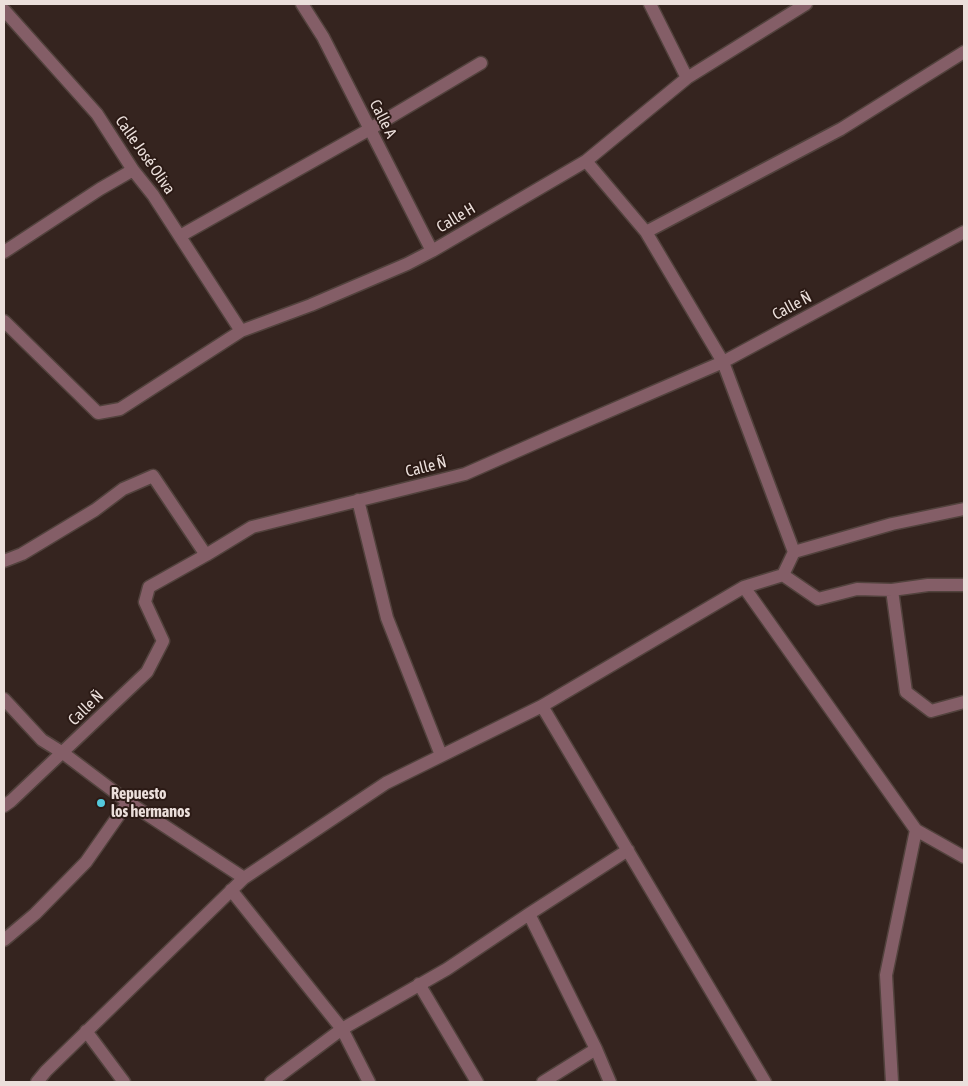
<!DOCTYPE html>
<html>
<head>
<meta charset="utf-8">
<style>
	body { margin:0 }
	#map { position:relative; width:968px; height:1086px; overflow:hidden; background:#35241f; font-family:"Asap Condensed",sans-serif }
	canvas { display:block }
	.frame { position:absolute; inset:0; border:5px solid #ebdfdb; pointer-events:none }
</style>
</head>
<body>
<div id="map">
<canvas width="968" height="1086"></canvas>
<div class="frame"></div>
</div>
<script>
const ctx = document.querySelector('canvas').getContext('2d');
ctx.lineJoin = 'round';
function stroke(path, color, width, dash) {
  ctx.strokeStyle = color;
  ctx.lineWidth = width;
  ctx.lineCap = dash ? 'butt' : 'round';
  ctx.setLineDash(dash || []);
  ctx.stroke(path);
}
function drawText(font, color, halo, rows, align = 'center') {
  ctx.font = font + ' "Asap Condensed",sans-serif';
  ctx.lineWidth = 4;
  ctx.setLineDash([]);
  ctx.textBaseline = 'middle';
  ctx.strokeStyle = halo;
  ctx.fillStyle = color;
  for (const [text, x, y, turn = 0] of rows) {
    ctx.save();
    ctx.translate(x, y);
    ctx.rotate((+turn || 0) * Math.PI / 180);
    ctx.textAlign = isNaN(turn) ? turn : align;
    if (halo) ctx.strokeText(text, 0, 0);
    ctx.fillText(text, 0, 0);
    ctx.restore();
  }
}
const street = new Path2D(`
	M 302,4 L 323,37 L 432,251
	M 650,4 L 687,78
	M 4,10 L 97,114 L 133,170 L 153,195 L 241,331
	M 646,232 L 841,129 L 964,52
	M 180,236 L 370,129 L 481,63
	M 4,252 L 100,189 L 133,170
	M 4,321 L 98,413 L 120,409 L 241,331 L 311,305 L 407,264 L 432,251 L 586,161 L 687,78 L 806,4
	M 358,500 L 387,618 L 441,755
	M 794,552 L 892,524 L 964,509
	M 4,561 L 22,554 L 95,510 L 123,489 L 153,476 L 206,555
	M 783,575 L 818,599 L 857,589 L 892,590 L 928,585 L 964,585
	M 744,587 L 916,830 L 964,857
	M 892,590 L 906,692 L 931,711 L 964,702
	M 4,699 L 42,740 L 63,753 L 128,802 L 244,878
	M 542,706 L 765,1082
	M 4,806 L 11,801 L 147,672 L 163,641 L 145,602 L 149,587 L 206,555 L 252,527 L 465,474 L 556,434 L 723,362 L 964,232
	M 231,890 L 342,1029 L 369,1082
	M 529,914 L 596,1049 L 610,1082
	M 4,940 L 35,914 L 86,862 L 128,802
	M 419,984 L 477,1082
	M 86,1031 L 124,1082
	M 37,1082 L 46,1071 L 244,878 L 386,783 L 542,706 L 744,587 L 783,575 L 794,552 L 723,362 L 646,232 L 586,161
	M 271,1082 L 342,1029 L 447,969 L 529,914 L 628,850
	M 543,1082 L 596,1049
	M 892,1082 L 886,975 L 916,830`);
const markers = [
	[101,803,5,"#54cadd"]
];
const streetNames = [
	["Calle A",383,119,63],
	["Calle José Oliva",145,155,55],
	["Calle H",456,218,-31],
	["Calle Ñ",792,306,-28],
	["Calle Ñ",426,467,-14],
	["Calle Ñ",86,708,-44]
];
const poiNames = [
	["Repuesto",111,794],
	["los hermanos",111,812]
];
stroke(street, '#52423d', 15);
stroke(street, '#845e67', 12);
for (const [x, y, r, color] of markers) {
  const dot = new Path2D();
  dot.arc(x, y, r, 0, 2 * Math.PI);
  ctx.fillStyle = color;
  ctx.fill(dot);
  stroke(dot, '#2b1a15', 2);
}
drawText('16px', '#ebdfdb', '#2b1a15', streetNames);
drawText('bold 16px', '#ebdfdb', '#2b1a15', poiNames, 'left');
</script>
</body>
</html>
